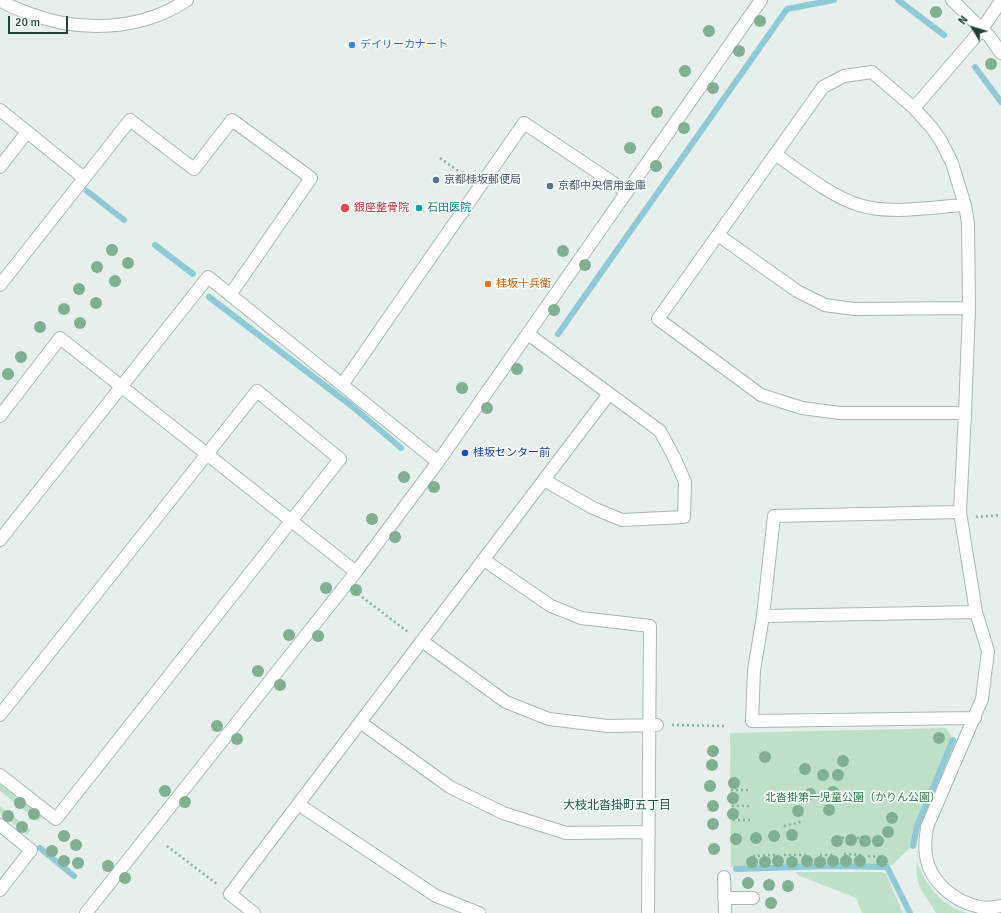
<!DOCTYPE html>
<html>
<head>
<meta charset="utf-8">
<style>
	body { margin:0 }
	#map { position:relative; width:1001px; height:913px; overflow:hidden; background:#e6efeb; font-family:Signika,sans-serif }
	canvas { display:block }
	.north { position:absolute; left:953px; top:8px; width:40px; height:40px; -webkit-text-stroke:3px #f7fbf9; paint-order:stroke; rotate:308deg; font-size:11px; font-weight:700; line-height:16px; text-align:center; color:#24423a }
	.north::after { content:''; display:block; margin:auto; width:14px; height:18px; background:#24423a; clip-path:polygon(50% 0,100% 100%,50% 72%,0 100%) }
	.scale { position:absolute; left:8px; top:16px; width:60px; height:18px; box-sizing:border-box; border:2px solid #24423a; border-top:0; padding-left:5px; font-size:12px; line-height:14px; white-space:nowrap; color:#24423a; -webkit-text-stroke:3px #f7fbf9; paint-order:stroke }
</style>
</head>
<body>
<div id="map">
<canvas width="1001" height="913"></canvas>
<div class="north">N</div>
<div class="scale">20 m</div>
</div>
<script>
const ctx = document.querySelector('canvas').getContext('2d');
ctx.lineJoin = 'round';
function fill(path, color) {
  ctx.fillStyle = color;
  ctx.fill(path, 'evenodd');
}
function stroke(path, color, width, dash) {
  ctx.strokeStyle = color;
  ctx.lineWidth = width;
  ctx.lineCap = dash ? 'butt' : 'round';
  ctx.setLineDash(dash || []);
  ctx.stroke(path);
}
function drawText(font, color, halo, rows, align = 'center') {
  ctx.font = font + ' Signika,"Noto Sans JP",sans-serif';
  ctx.lineWidth = 3.5;
  ctx.setLineDash([]);
  ctx.textBaseline = 'middle';
  ctx.strokeStyle = halo;
  ctx.fillStyle = color;
  for (const [text, x, y, turn = 0] of rows) {
    ctx.save();
    ctx.translate(x, y);
    ctx.rotate((+turn || 0) * Math.PI / 180);
    ctx.textAlign = isNaN(turn) ? turn : align;
    if (halo) ctx.strokeText(text, 0, 0);
    ctx.fillText(text, 0, 0);
    ctx.restore();
  }
}
const green = new Path2D(`
	M 946,728 L 952,737 L 919,814 L 916,826 L 912,846 L 892,865 L 731,867 L 730,733 Z
	M 0,784 L 42,817 L 38,821 L 0,791 Z
	M 0,806 L 31,830 L 27,835 L 0,813 Z
	M 917,862 C 926,886 941,905 967,913 L 936,913 C 925,893 914,887 917,862 Z
	M 795,872 L 882,872 L 886,874 L 903,913 L 862,913 L 856,898 L 800,876 Z`);
const stream = new Path2D(`
	M 898,0 L 944,35
	M 975,67 L 1001,102
	M 87,191 L 124,220
	M 155,245 L 193,274
	M 209,297 L 353,407 L 401,448
	M 558,334 L 787,9 L 834,0
	M 913,846 L 917,826 L 953,740
	M 40,848 L 74,876
	M 736,869 L 830,866 L 887,867 L 910,913`);
const path = new Path2D(`
	M 440,158 L 467,177
	M 976,517 L 1001,515
	M 358,594 L 408,632
	M 672,725 L 724,726
	M 731,790 L 749,790
	M 732,806 L 750,806
	M 733,820 L 751,820
	M 784,826 L 801,822
	M 832,838 L 870,838
	M 167,846 L 217,884
	M 844,854 L 861,855
	M 784,855 L 808,855
	M 820,855 L 835,855
	M 753,856 L 776,855
	M 868,856 L 883,857`);
const minor = new Path2D(`
	M 0,0 C 8,6 18,9 28,13 C 79,33 141,31 187,0
	M 952,0 L 989,36 L 1001,53
	M 1001,1 L 982,29 L 914,108 L 932,128 L 941,141 L 952,163 L 965,205 L 968,223 L 969,308 L 965,413 L 960,512 L 976,612 L 988,651 L 982,699 L 927,827 C 926,836 924,846 926,855 C 929,881 954,902 980,907 C 986,909 995,907 1001,906
	M 914,108 L 872,72 L 844,76 L 823,87 L 658,319 L 761,395 L 802,408 L 840,413 L 965,413
	M 0,110 L 84,178
	M 775,154 C 800,171 830,196 859,205 C 891,215 932,207 965,205
	M 0,167 L 27,132
	M 718,235 L 797,291 L 825,305 L 854,309 L 969,308
	M 0,285 L 130,120 L 194,169 L 232,120 L 311,178 L 230,295
	M 528,334 L 660,431 L 674,457 L 685,482 L 684,517 L 622,520 L 593,508 L 544,480
	M 342,385 L 524,123 L 627,192
	M 0,416 L 60,338 L 356,572
	M 960,512 L 774,516 L 763,616 L 754,670 L 752,721 L 975,718
	M 0,540 L 208,277 L 438,462
	M 484,560 L 551,606 L 581,618 L 650,626 L 648,913
	M 763,616 L 976,612
	M 422,641 L 506,702 L 549,719 L 608,726 L 657,725
	M 0,715 L 257,391 L 340,459 L 56,819 L 0,775
	M 360,722 L 450,787 L 503,813 L 566,833 L 649,832
	M 298,804 L 436,896 L 479,913
	M 0,825 L 31,850 L 0,890
	M 724,877 L 725,913
	M 724,898 L 753,898
	M 86,913 L 356,572 L 438,462 L 761,0
	M 254,913 L 230,894 L 609,394`);
const trees = [
	[936,12],
	[760,21],
	[709,31],
	[739,51],
	[991,64],
	[685,71],
	[713,88],
	[657,112],
	[684,128],
	[630,148],
	[656,166],
	[112,250],
	[563,251],
	[128,263],
	[585,265],
	[97,267],
	[115,281],
	[79,289],
	[96,303],
	[64,309],
	[554,310],
	[80,323],
	[40,327],
	[21,357],
	[517,369],
	[8,374],
	[462,388],
	[487,408],
	[404,477],
	[434,487],
	[372,519],
	[395,537],
	[326,588],
	[356,590],
	[289,635],
	[318,636],
	[258,671],
	[280,685],
	[217,726],
	[939,738],
	[237,739],
	[713,751],
	[765,757],
	[843,761],
	[712,765],
	[805,769],
	[823,775],
	[838,775],
	[734,783],
	[710,786],
	[165,791],
	[833,792],
	[810,794],
	[733,798],
	[185,802],
	[20,803],
	[713,806],
	[829,810],
	[798,811],
	[34,814],
	[733,814],
	[8,816],
	[892,818],
	[713,824],
	[22,827],
	[888,832],
	[792,835],
	[64,836],
	[774,836],
	[756,838],
	[736,839],
	[851,840],
	[837,841],
	[865,841],
	[878,841],
	[76,845],
	[714,849],
	[52,851],
	[64,861],
	[778,861],
	[807,861],
	[833,861],
	[846,861],
	[860,861],
	[882,861],
	[752,862],
	[765,862],
	[792,862],
	[820,862],
	[78,863],
	[108,866],
	[125,878],
	[748,883],
	[769,885],
	[788,886],
	[771,903]
];
const markers = [
	[352,45,4,"#3f7fe0"],
	[436,180,4,"#5c6f8a"],
	[550,186,4,"#5c6f8a"],
	[345,208,5,"#e0444e"],
	[419,208,4,"#0f9aa8"],
	[488,284,4,"#e8710a"],
	[465,453,4,"#1a4fb4"]
];
const shopNames = [
	["デイリーカナート",360,45]
];
const serviceNames = [
	["京都桂坂郵便局",444,180],
	["京都中央信用金庫",558,186]
];
const healthNames = [
	["銀座整骨院",354,208]
];
const cultureNames = [
	["石田医院",427,208]
];
const foodNames = [
	["桂坂十兵衛",496,284]
];
const transitNames = [
	["桂坂センター前",473,453]
];
const parkNames = [
	["北沓掛第一児童公園（かりん公園）",853,798]
];
const neighbourhoodNames = [
	["大枝北沓掛町五丁目",617,806]
];
fill(green, '#bfe0c8');
stroke(stream, '#8ec9d4', 6);
stroke(minor, '#a8b8b2', 14);
stroke(path, '#86b3a5', 2.5, [2, 3]);
stroke(minor, '#fff', 12);
ctx.fillStyle = '#80af93';
for (const [x, y] of trees) {
  ctx.beginPath();
  ctx.arc(x, y, 6, 0, 2 * Math.PI);
  ctx.fill();
}
for (const [x, y, r, color] of markers) {
  const dot = new Path2D();
  dot.arc(x, y, r, 0, 2 * Math.PI);
  ctx.fillStyle = color;
  ctx.fill(dot);
  stroke(dot, '#f7fbf9', 1.5);
}
drawText('11px', '#366cbe', '#f7fbf9', shopNames, 'left');
drawText('11px', '#4e5e75', '#f7fbf9', serviceNames, 'left');
drawText('11px', '#be3a42', '#f7fbf9', healthNames, 'left');
drawText('11px', '#0d838f', '#f7fbf9', cultureNames, 'left');
drawText('11px', '#c56008', '#f7fbf9', foodNames, 'left');
drawText('11px', '#164399', '#f7fbf9', transitNames, 'left');
drawText('11px', '#2d7a4b', '#f7fbf9', parkNames);
drawText('12px', '#1f5548', '#f7fbf9', neighbourhoodNames);
</script>
</body>
</html>
